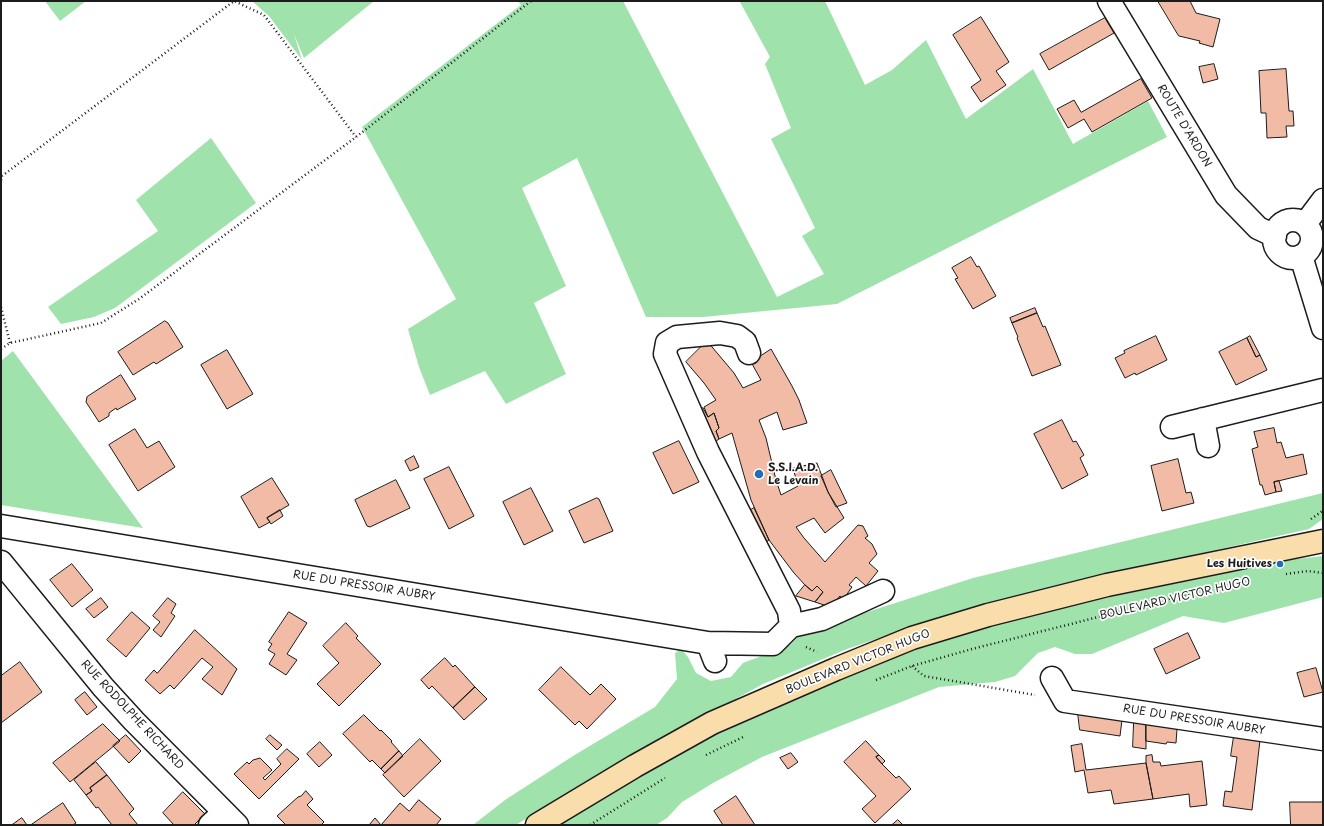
<!DOCTYPE html>
<html>
<head>
<meta charset="utf-8">
<style>
	body { margin:0 }
	#map { position:relative; width:1324px; height:826px; overflow:hidden; background:#fff; font-family:"Playpen Sans",sans-serif }
	canvas { display:block }
	.frame { position:absolute; inset:0; border:2px solid #1c1c1c; pointer-events:none }
</style>
</head>
<body>
<div id="map">
<canvas width="1324" height="826"></canvas>
<div class="frame"></div>
</div>
<script>
const ctx = document.querySelector('canvas').getContext('2d');
ctx.lineJoin = 'round';
function fill(path, color) {
  ctx.fillStyle = color;
  ctx.fill(path, 'evenodd');
}
function stroke(path, color, width, dash) {
  ctx.strokeStyle = color;
  ctx.lineWidth = width;
  ctx.lineCap = dash ? 'butt' : 'round';
  ctx.setLineDash(dash || []);
  ctx.stroke(path);
}
function drawText(font, color, halo, rows, align = 'center') {
  ctx.font = font + ' "Playpen Sans",sans-serif';
  ctx.lineWidth = 3.5;
  ctx.setLineDash([]);
  ctx.textBaseline = 'middle';
  ctx.strokeStyle = halo;
  ctx.fillStyle = color;
  for (const [text, x, y, turn = 0] of rows) {
    ctx.save();
    ctx.translate(x, y);
    ctx.rotate((+turn || 0) * Math.PI / 180);
    ctx.textAlign = isNaN(turn) ? turn : align;
    if (halo) ctx.strokeText(text, 0, 0);
    ctx.fillText(text, 0, 0);
    ctx.restore();
  }
}
const green = new Path2D(`
	M 45,1 L 86,1 L 60,21 Z
	M 252,1 L 374,1 L 304,58 L 294,34 L 302,60 L 269,16 Z
	M 518,1 L 623,1 L 777,297 L 824,274 L 802,236 L 815,228 L 771,139 L 791,128 L 765,64 L 770,57 L 740,2 L 741,1 L 825,1 L 865,85 L 892,70 L 926,40 L 966,119 L 1033,69 L 1073,144 L 1148,101 L 1167,137 L 837,304 L 703,317 L 646,317 L 577,158 L 522,188 L 566,286 L 534,303 L 566,374 L 506,404 L 485,371 L 430,395 L 419,367 L 408,329 L 456,299 L 362,127 L 521,5 Z
	M 211,138 L 256,203 L 115,308 L 94,317 L 61,324 L 48,307 L 158,231 L 136,200 Z
	M 13,351 L 143,528 L 1,505 L 1,361 Z
	M 1323,493 L 1323,519 L 1309,529 L 1065,584 L 950,614 L 847,649 L 763,684 L 586,781 L 516,825 L 473,825 L 505,800 L 573,756 L 655,707 L 677,679 L 675,653 L 681,649 L 688,657 L 696,673 L 711,681 L 731,677 L 743,663 L 790,645 L 802,633 L 973,578 Z
	M 1323,556 L 1323,597 L 1224,623 L 1183,616 L 1092,654 L 1075,654 L 1055,647 L 1038,653 L 1015,676 L 995,682 L 939,687 L 762,757 L 713,783 L 682,802 L 667,818 L 656,825 L 558,825 L 696,742 L 796,695 L 946,638 L 1048,610 L 1287,560 Z`);
const building = new Path2D(`
	M 1158,1 L 1190,1 L 1196,13 L 1220,19 L 1213,47 L 1199,43 L 1200,41 L 1179,36 Z
	M 981,17 L 1009,62 L 996,71 L 1006,85 L 981,102 L 971,87 L 981,80 L 953,35 Z
	M 1105,18 L 1114,33 L 1049,70 L 1040,54 Z
	M 1214,64 L 1218,79 L 1203,83 L 1199,67 Z
	M 1286,69 L 1289,111 L 1293,111 L 1294,126 L 1286,126 L 1287,137 L 1267,138 L 1266,113 L 1261,113 L 1259,71 Z
	M 1141,79 L 1152,98 L 1092,132 L 1084,119 L 1068,128 L 1057,109 L 1074,100 L 1081,112 Z
	M 971,257 L 977,267 L 979,266 L 996,296 L 973,309 L 955,279 L 958,278 L 952,268 Z
	M 1035,308 L 1037,313 L 1012,323 L 1010,318 Z
	M 1037,313 L 1043,327 L 1045,326 L 1061,365 L 1032,376 L 1017,338 L 1018,337 L 1012,323 Z
	M 165,321 L 168,323 L 183,347 L 156,364 L 154,362 L 133,375 L 118,352 Z
	M 1156,336 L 1167,360 L 1136,375 L 1135,373 L 1125,378 L 1115,358 L 1125,353 L 1124,351 Z
	M 1250,336 L 1260,355 L 1256,357 L 1247,338 Z
	M 1247,338 L 1256,357 L 1260,355 L 1267,370 L 1236,385 L 1219,352 Z
	M 707,341 L 734,373 L 743,388 L 761,380 L 751,362 L 771,349 L 792,386 L 799,400 L 807,423 L 783,430 L 777,412 L 759,420 L 766,438 L 776,480 L 781,495 L 798,486 L 793,468 L 817,463 L 828,492 L 844,518 L 825,533 L 814,518 L 796,527 L 804,538 L 825,562 L 858,525 L 863,526 L 868,536 L 865,538 L 872,544 L 877,554 L 869,563 L 878,571 L 866,586 L 856,577 L 849,585 L 852,587 L 843,600 L 840,596 L 830,607 L 815,602 L 823,592 L 817,586 L 812,591 L 805,585 L 794,573 L 769,540 L 751,500 L 732,433 L 719,439 L 716,431 L 719,428 L 714,413 L 708,417 L 704,407 L 716,400 L 704,383 L 686,362 Z
	M 227,350 L 253,394 L 227,409 L 201,365 Z
	M 121,375 L 136,399 L 117,410 L 116,408 L 109,413 L 109,416 L 99,422 L 86,402 L 87,397 Z
	M 703,408 L 708,417 L 714,413 L 719,428 L 716,431 L 719,439 L 715,442 L 699,410 Z
	M 1062,420 L 1073,442 L 1076,441 L 1084,455 L 1080,458 L 1088,475 L 1062,489 L 1034,434 Z
	M 1274,428 L 1277,443 L 1281,442 L 1286,458 L 1303,454 L 1307,474 L 1274,482 L 1276,492 L 1265,495 L 1262,485 L 1260,485 L 1252,449 L 1258,447 L 1254,432 Z
	M 135,429 L 147,448 L 159,441 L 175,467 L 138,491 L 109,445 Z
	M 679,441 L 699,482 L 673,494 L 653,453 Z
	M 414,456 L 419,467 L 410,471 L 405,461 Z
	M 1178,459 L 1186,493 L 1191,492 L 1194,503 L 1162,511 L 1151,466 Z
	M 449,467 L 474,516 L 449,529 L 424,479 Z
	M 831,470 L 847,503 L 836,507 L 828,492 L 821,476 Z
	M 272,478 L 289,505 L 267,518 L 270,522 L 259,528 L 241,497 Z
	M 396,480 L 410,508 L 370,527 L 367,526 L 355,500 Z
	M 1279,481 L 1282,491 L 1276,492 L 1274,482 Z
	M 531,488 L 553,531 L 524,545 L 503,502 Z
	M 597,498 L 599,499 L 613,531 L 584,543 L 569,511 Z
	M 754,508 L 769,540 L 764,543 L 749,511 Z
	M 280,510 L 283,516 L 271,524 L 267,518 Z
	M 72,564 L 93,590 L 72,607 L 50,580 Z
	M 805,585 L 812,591 L 817,586 L 823,592 L 815,602 L 796,596 Z
	M 101,598 L 108,607 L 94,618 L 86,609 Z
	M 168,598 L 176,604 L 171,613 L 175,616 L 161,637 L 153,630 L 160,622 L 153,616 Z
	M 132,612 L 150,628 L 126,657 L 107,640 Z
	M 289,612 L 307,623 L 287,654 L 297,660 L 286,675 L 269,664 L 275,654 L 268,650 L 272,644 L 269,642 Z
	M 346,623 L 358,636 L 356,638 L 381,664 L 339,706 L 317,684 L 339,663 L 323,646 Z
	M 195,630 L 237,669 L 222,695 L 202,679 L 213,667 L 202,658 L 174,689 L 170,685 L 160,694 L 145,680 L 154,670 L 157,673 Z
	M 1188,633 L 1200,658 L 1166,674 L 1154,649 Z
	M 445,658 L 453,667 L 455,665 L 475,687 L 453,708 L 432,686 L 429,689 L 421,680 Z
	M 20,662 L 42,692 L 1,723 L 1,676 Z
	M 561,667 L 590,695 L 601,684 L 616,699 L 587,729 L 579,721 L 575,725 L 539,690 Z
	M 1316,668 L 1323,692 L 1304,697 L 1297,673 Z
	M 475,687 L 487,699 L 464,720 L 453,708 Z
	M 85,692 L 97,707 L 87,715 L 75,700 Z
	M 1078,713 L 1122,720 L 1120,736 L 1080,730 Z
	M 364,715 L 380,731 L 381,730 L 392,741 L 391,742 L 399,751 L 381,769 L 372,760 L 370,762 L 343,734 Z
	M 1134,722 L 1146,724 L 1146,749 L 1133,747 Z
	M 103,724 L 120,741 L 70,782 L 53,763 Z
	M 1146,724 L 1177,729 L 1176,743 L 1167,742 L 1166,744 L 1146,741 Z
	M 126,735 L 141,751 L 129,763 L 113,746 Z
	M 270,735 L 282,745 L 277,750 L 266,739 Z
	M 1234,736 L 1260,740 L 1252,810 L 1223,806 L 1225,791 L 1232,792 L 1237,757 L 1231,756 Z
	M 420,739 L 441,761 L 404,797 L 383,775 Z
	M 866,741 L 879,755 L 876,757 L 882,764 L 896,778 L 899,776 L 911,789 L 875,823 L 862,809 L 876,796 L 844,762 Z
	M 320,742 L 332,755 L 319,767 L 307,754 Z
	M 1082,744 L 1086,770 L 1146,763 L 1153,799 L 1114,804 L 1111,790 L 1088,793 L 1084,770 L 1075,772 L 1071,746 Z
	M 287,749 L 299,759 L 259,799 L 234,774 L 247,762 L 249,764 L 253,760 L 260,758 L 272,770 L 263,778 L 265,780 L 281,764 L 277,759 Z
	M 399,751 L 403,756 L 385,773 L 381,769 Z
	M 791,753 L 798,762 L 788,769 L 780,758 Z
	M 879,755 L 885,761 L 882,764 L 876,757 Z
	M 1152,755 L 1153,762 L 1160,762 L 1161,766 L 1202,761 L 1207,805 L 1190,807 L 1189,794 L 1153,799 L 1146,763 L 1146,756 Z
	M 96,762 L 107,775 L 90,788 L 92,791 L 86,795 L 74,780 Z
	M 107,775 L 134,809 L 129,814 L 138,825 L 112,825 L 98,807 L 96,808 L 86,795 L 92,791 L 90,788 Z
	M 306,791 L 313,799 L 307,805 L 324,822 L 321,825 L 286,825 L 277,816 L 298,797 L 301,796 Z
	M 183,792 L 205,814 L 194,825 L 174,825 L 163,813 Z
	M 736,796 L 755,825 L 723,825 L 714,811 Z
	M 419,800 L 441,819 L 436,825 L 369,825 L 375,818 L 381,825 L 400,803 L 409,811 Z
	M 1290,802 L 1323,802 L 1323,825 L 1291,825 Z
	M 63,803 L 76,823 L 73,825 L 31,825 Z
	M 22,818 L 27,825 L 12,825 Z
	M 898,820 L 903,825 L 892,825 Z`);
const path = new Path2D(`
	M 1,180 L 2,176 L 234,1 L 264,15 L 356,137
	M 1,307 L 10,343
	M 1,349 L 10,343 L 101,323 L 139,299 L 356,137 L 531,1
	M 1311,519 L 1321,512 L 1323,510
	M 1286,574 L 1308,571 L 1323,573
	M 806,647 L 817,652
	M 912,666 L 924,676 L 1035,695
	M 876,680 L 912,666 L 972,649 L 1197,592
	M 706,755 L 743,737
	M 590,825 L 665,778`);
const minor = new Path2D(`
	M 1109,1 L 1226,195 L 1258,228 L 1275,236
	M1274 239a19 19 0 1 1 38 0a19 19 0 1 1-38 0Z
	M 1305,224 L 1323,200
	M 1301,256 L 1323,328
	M 749,353 L 745,342 L 737,336 L 720,333 L 677,337 L 667,343 L 665,354 L 708,452 L 789,611 L 791,626 L 822,619 L 883,591
	M 1203,419 L 1208,446
	M 1172,427 L 1323,390
	M 1,526 L 708,643 L 715,661
	M 1,562 L 103,687 L 134,721 L 237,825
	M 708,643 L 773,644 L 791,626
	M 1052,678 L 1065,701 L 1323,739
	M 210,825 L 224,812`);
const major = new Path2D(`
	M 537,825 L 635,766 L 712,723 L 836,669 L 912,638 L 988,615 L 1107,585 L 1323,541`);
const markers = [
	[759,474,5,"#1f6fb2"],
	[1280,564,4,"#1f6fb2"]
];
const streetNames = [
	["ROUTE D'ARDON",1184,126,59],
	["RUE DU PRESSOIR AUBRY",364,586,9],
	["BOULEVARD VICTOR HUGO",1175,599,-13],
	["BOULEVARD VICTOR HUGO",858,662,-22],
	["RUE RODOLPHE RICHARD",132,715,47],
	["RUE DU PRESSOIR AUBRY",1194,720,9]
];
const poiNames = [
	["S.S.I.A.D.",768,468],
	["Le Levain",768,481],
	["Les Huitives",1272,564,"right"]
];
fill(green, '#a0e2ac');
fill(building, '#f1bba5');
stroke(building, '#1c1c1c', 1);
stroke(minor, '#1c1c1c', 25);
stroke(major, '#1c1c1c', 25);
stroke(path, '#1c1c1c', 2.5, [1, 3]);
stroke(minor, '#fff', 22);
stroke(major, '#f9deab', 22);
for (const [x, y, r, color] of markers) {
  const dot = new Path2D();
  dot.arc(x, y, r, 0, 2 * Math.PI);
  ctx.fillStyle = color;
  ctx.fill(dot);
  stroke(dot, '#fff', 1.5);
}
drawText('11px', '#1c1c1c', '#fff', streetNames);
drawText('bold 11px', '#1c1c1c', '#fff', poiNames, 'left');
</script>
</body>
</html>
